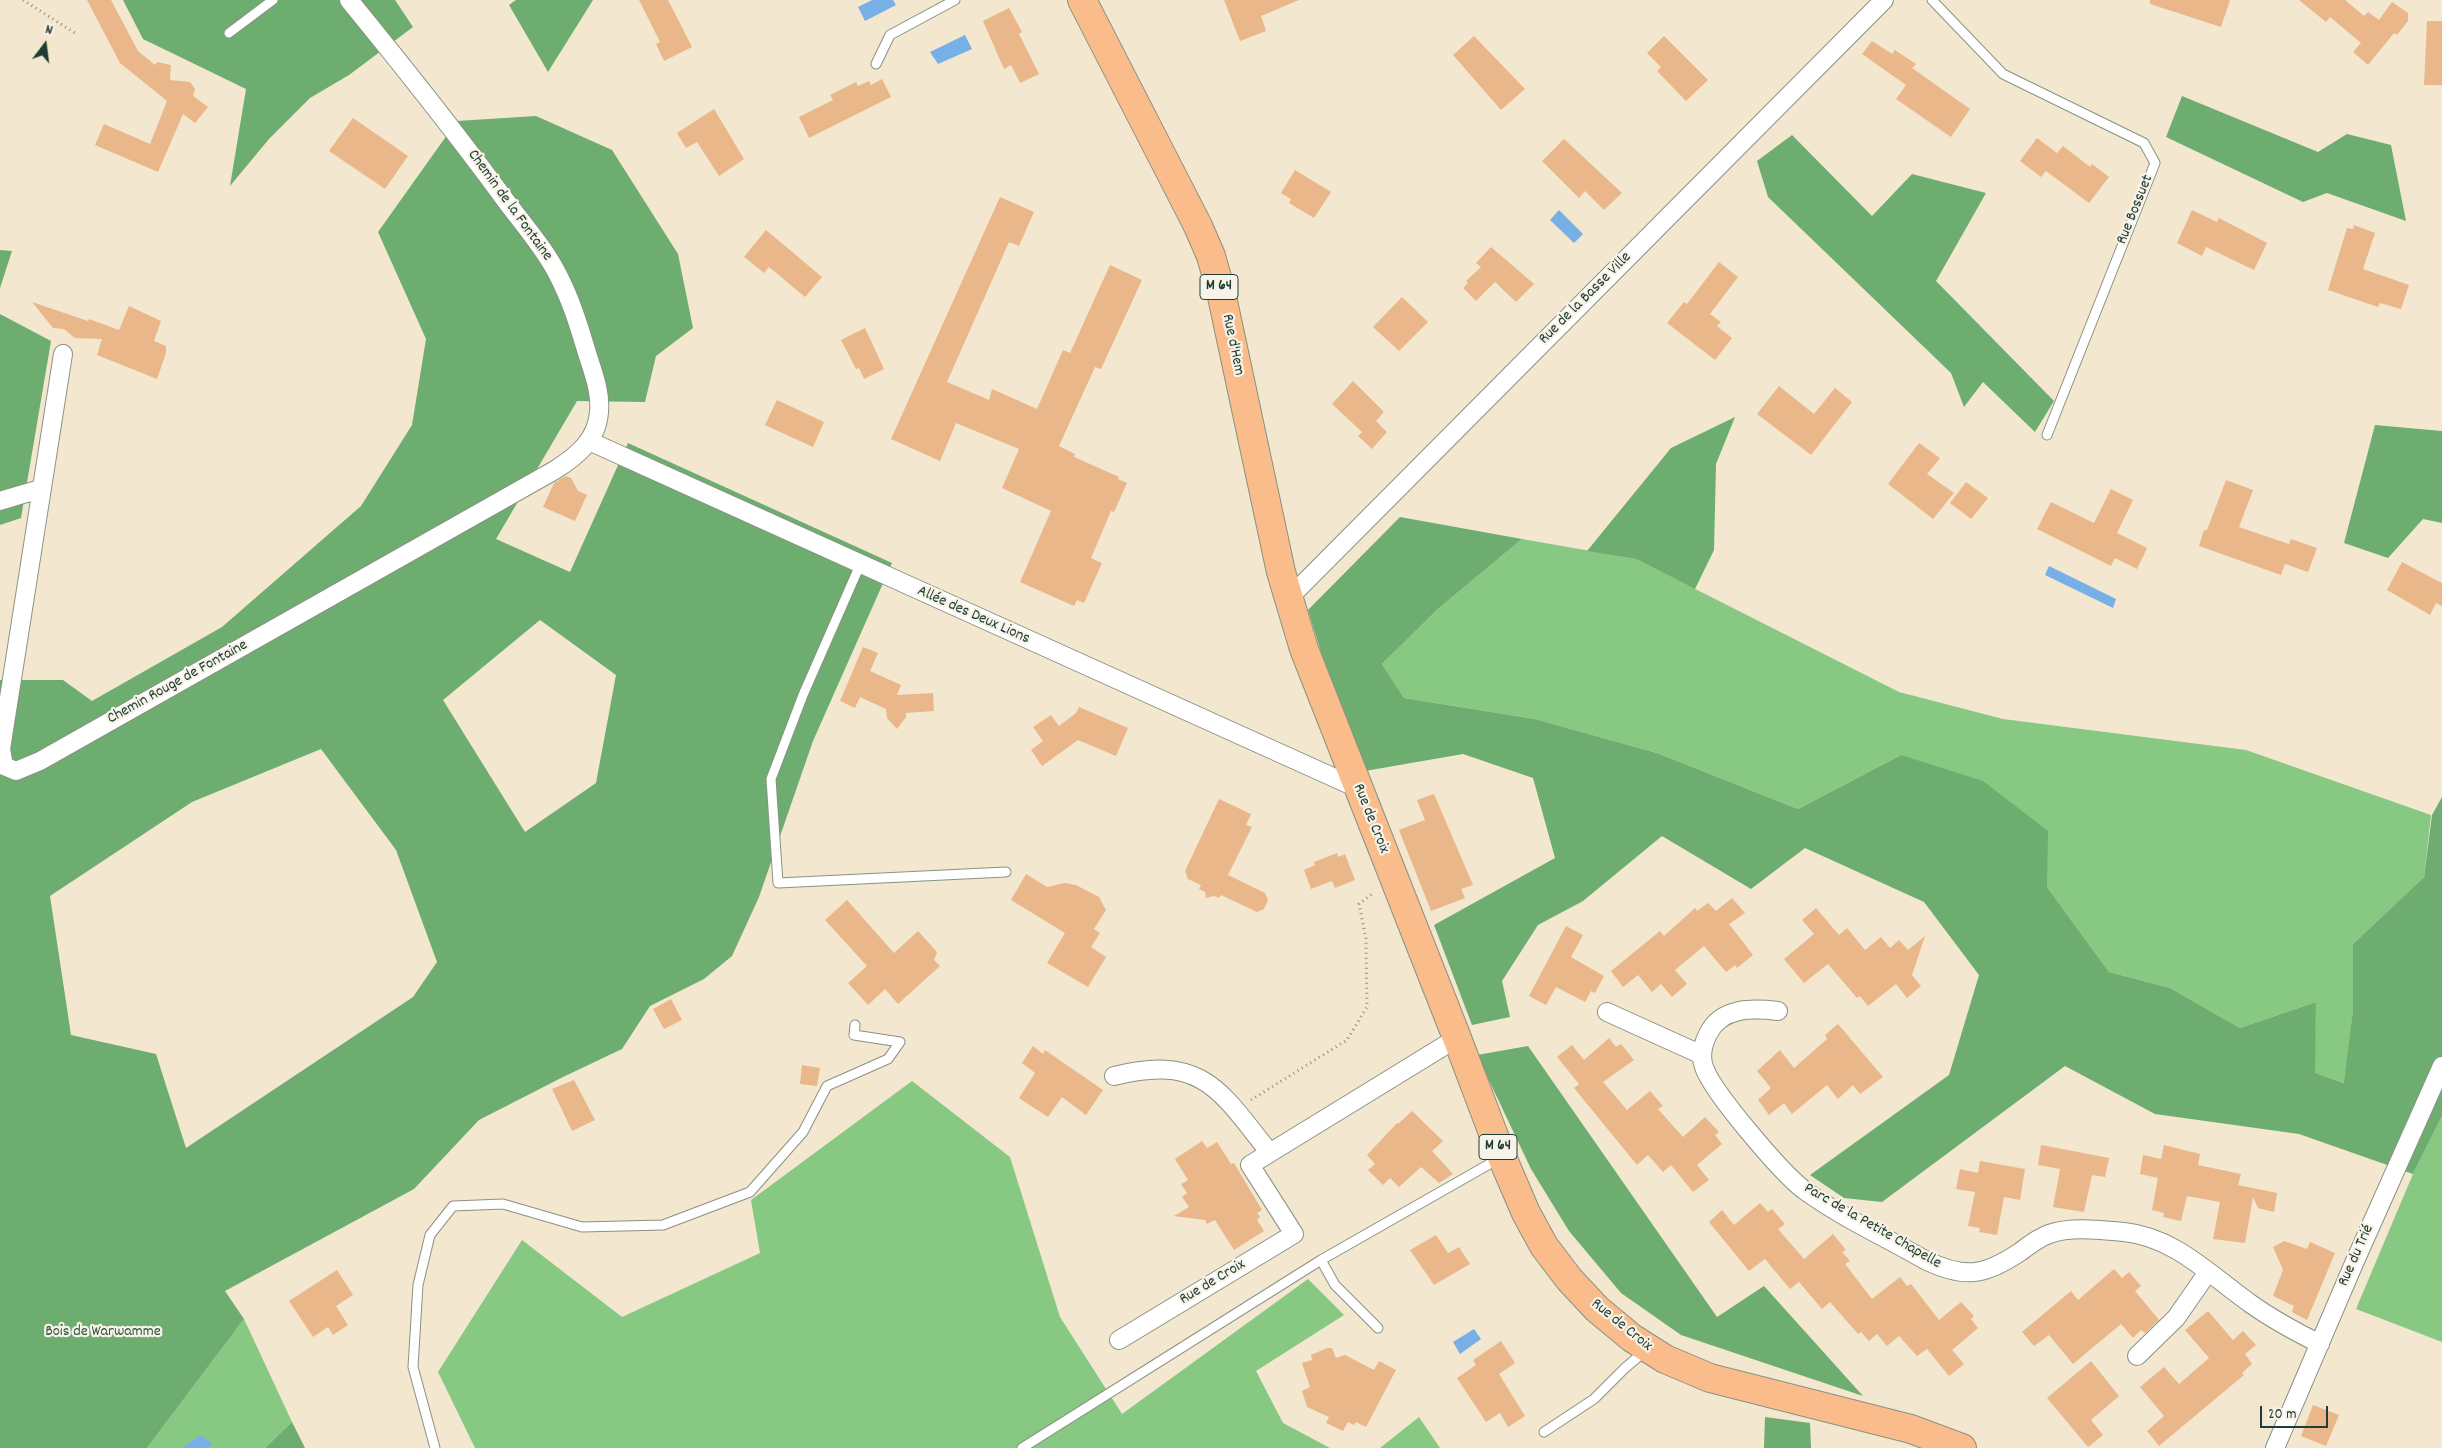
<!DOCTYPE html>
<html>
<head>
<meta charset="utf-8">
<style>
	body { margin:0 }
	#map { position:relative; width:2442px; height:1448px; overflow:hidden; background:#f3e7d0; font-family:Dekko,sans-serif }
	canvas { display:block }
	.north { position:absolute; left:20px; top:20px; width:50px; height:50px; -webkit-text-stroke:4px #f7f3e8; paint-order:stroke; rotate:15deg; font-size:14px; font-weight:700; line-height:20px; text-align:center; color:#1f3d34 }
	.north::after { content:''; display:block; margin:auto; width:18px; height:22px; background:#1f3d34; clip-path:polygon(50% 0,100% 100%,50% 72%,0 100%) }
	.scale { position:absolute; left:2260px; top:1406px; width:68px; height:22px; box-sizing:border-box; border:2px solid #1f3d34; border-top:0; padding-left:6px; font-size:15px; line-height:18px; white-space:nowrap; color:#1f3d34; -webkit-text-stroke:4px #f7f3e8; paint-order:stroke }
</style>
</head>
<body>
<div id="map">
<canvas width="2442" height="1448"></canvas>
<div class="north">N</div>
<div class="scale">20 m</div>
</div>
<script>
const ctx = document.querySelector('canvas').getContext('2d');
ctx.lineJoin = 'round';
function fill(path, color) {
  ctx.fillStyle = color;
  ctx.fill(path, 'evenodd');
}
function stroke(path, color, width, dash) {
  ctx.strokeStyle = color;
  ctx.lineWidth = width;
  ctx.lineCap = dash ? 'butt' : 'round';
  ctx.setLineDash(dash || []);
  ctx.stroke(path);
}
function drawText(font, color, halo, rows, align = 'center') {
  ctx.font = font + ' Dekko,sans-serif';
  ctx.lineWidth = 4.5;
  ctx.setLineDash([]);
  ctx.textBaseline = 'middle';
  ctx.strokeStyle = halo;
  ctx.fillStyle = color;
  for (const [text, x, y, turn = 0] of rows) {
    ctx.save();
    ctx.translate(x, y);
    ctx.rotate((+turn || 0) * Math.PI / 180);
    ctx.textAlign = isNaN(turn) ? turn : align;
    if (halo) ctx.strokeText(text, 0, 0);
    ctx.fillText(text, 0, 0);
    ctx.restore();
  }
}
const green = new Path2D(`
	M 1522,539 L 1636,559 L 1899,692 L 2003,719 L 2246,750 L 2431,815 L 2424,877 L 2353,944 L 2353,1009 L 2345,1083 L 2314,1073 L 2316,1002 L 2240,1028 L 2170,988 L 2109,972 L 2047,887 L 2047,831 L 1901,755 L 1798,809 L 1657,753 L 1535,719 L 1404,698 L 1382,664 L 1439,608 Z
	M 912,1081 L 1010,1157 L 1060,1317 L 1122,1414 L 1308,1279 L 1344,1315 L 1256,1371 L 1283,1423 L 1330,1448 L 475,1448 L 438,1372 L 522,1240 L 622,1317 L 760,1253 L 751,1200 Z
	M 2442,1116 L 2442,1342 L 2356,1309 L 2413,1174 Z
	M 244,1319 L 292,1422 L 265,1448 L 147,1448 Z
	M 1419,1417 L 1440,1448 L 1380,1448 Z`);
const forest = new Path2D(`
	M 123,0 L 395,0 L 413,27 L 349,75 L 310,98 L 269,139 L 230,186 L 246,89 L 143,39 Z
	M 516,0 L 593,0 L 548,72 L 509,5 Z
	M 2182,96 L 2318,152 L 2347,134 L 2391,145 L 2406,221 L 2327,193 L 2303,202 L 2166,137 Z
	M 536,116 L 612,150 L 678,254 L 693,328 L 656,356 L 645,402 L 577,401 L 496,539 L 570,572 L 628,443 L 892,563 L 813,741 L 759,897 L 732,956 L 704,979 L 650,1006 L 622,1049 L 563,1077 L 479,1120 L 414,1189 L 225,1291 L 244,1319 L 147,1448 L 0,1448 L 0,680 L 63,680 L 92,701 L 222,627 L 361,506 L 412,425 L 426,339 L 378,232 L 457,121 ZM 540,620 L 616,675 L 596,783 L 525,832 L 443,700 ZM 321,749 L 396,850 L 437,962 L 413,997 L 186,1148 L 156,1054 L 71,1035 L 50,896 L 192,802 Z
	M 1792,135 L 1872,216 L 1912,174 L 1986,193 L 1936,281 L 2054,401 L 2035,432 L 1983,382 L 1964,407 L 1951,373 L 1768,197 L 1757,161 Z
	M 0,250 L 12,251 L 0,288 Z
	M 0,314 L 51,341 L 21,518 L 0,525 Z
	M 1735,417 L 1716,464 L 1714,550 L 1695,589 L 1636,559 L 1587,551 L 1671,448 Z
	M 2375,425 L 2442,431 L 2442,523 L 2423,519 L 2388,558 L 2344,543 Z
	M 1400,517 L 1522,539 L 1439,608 L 1382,664 L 1404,698 L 1535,719 L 1657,753 L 1798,809 L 1901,755 L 1983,781 L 2048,831 L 2047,887 L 2109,972 L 2170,988 L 2240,1028 L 2316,1002 L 2315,1073 L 2344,1083 L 2353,1009 L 2353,944 L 2424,877 L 2432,815 L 2442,797 L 2442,1116 L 2413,1174 L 2299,1134 L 2155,1114 L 2065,1066 L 1882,1202 L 1844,1198 L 1810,1175 L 1949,1075 L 1979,975 L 1924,902 L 1805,848 L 1751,889 L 1662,836 L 1583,901 L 1538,925 L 1502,981 L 1510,1017 L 1472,1025 L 1434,925 L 1555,858 L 1533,778 L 1463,754 L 1365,771 L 1339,710 L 1308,610 Z
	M 1528,1046 L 1717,1317 L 1764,1286 L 1863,1396 L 1681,1335 L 1621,1293 L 1569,1231 L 1531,1169 L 1477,1055 Z
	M 1765,1417 L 1810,1423 L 1811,1448 L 1764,1448 Z
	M 292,1422 L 305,1448 L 265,1448 Z`);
const water = new Path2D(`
	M 872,0 L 893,0 L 896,5 L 865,21 L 858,7 Z
	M 965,35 L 972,49 L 938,64 L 930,52 Z
	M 1559,210 L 1583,234 L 1574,243 L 1550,220 Z
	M 2049,566 L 2116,599 L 2113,608 L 2045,575 Z
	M 1474,1329 L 1481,1339 L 1460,1354 L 1453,1342 Z
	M 200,1435 L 212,1443 L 209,1448 L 182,1448 Z`);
const building = new Path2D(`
	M 87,0 L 111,0 L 138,51 L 155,65 L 157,62 L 171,65 L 170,80 L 190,82 L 195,89 L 193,96 L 208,107 L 195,123 L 183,114 L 158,172 L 95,145 L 104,124 L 150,144 L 167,101 L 120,63 Z
	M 639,0 L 668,0 L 692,47 L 664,61 L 656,44 L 660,42 Z
	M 1224,0 L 1299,0 L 1261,16 L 1266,31 L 1240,41 Z
	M 2150,0 L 2230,0 L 2221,27 L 2150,4 Z
	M 2299,0 L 2345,0 L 2364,16 L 2368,12 L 2379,20 L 2392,2 L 2408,13 L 2408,21 L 2397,35 L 2394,33 L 2368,65 L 2353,52 L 2361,43 L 2330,17 L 2326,22 Z
	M 1009,8 L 1022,32 L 1019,34 L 1039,74 L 1020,83 L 1011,65 L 1004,69 L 983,21 Z
	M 2427,21 L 2442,21 L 2442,85 L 2424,85 Z
	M 1474,36 L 1525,89 L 1501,110 L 1453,55 Z
	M 1664,36 L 1708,80 L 1686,101 L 1657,71 L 1661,67 L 1647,53 Z
	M 1872,41 L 1892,54 L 1895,50 L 1916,64 L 1912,68 L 1970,109 L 1951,137 L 1896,99 L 1906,85 L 1862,54 Z
	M 882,79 L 891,97 L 809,138 L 799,117 L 833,100 L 830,95 L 856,82 L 858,86 L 869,81 L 871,85 Z
	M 714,109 L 744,159 L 719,176 L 697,142 L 686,148 L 677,133 Z
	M 353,118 L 408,156 L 385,189 L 329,151 Z
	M 2037,138 L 2057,153 L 2063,146 L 2090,167 L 2092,164 L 2109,177 L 2089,203 L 2046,171 L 2041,177 L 2020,161 Z
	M 1564,139 L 1622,193 L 1604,210 L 1585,191 L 1579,198 L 1542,161 Z
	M 1295,170 L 1331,192 L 1314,218 L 1289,203 L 1291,199 L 1281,193 Z
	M 1000,197 L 1034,212 L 1019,246 L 1009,242 L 947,382 L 989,400 L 992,389 L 1037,409 L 1063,350 L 1070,353 L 1110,265 L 1142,280 L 1101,369 L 1095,367 L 1059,446 L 1075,454 L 1074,457 L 1119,477 L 1118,479 L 1127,483 L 1114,512 L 1111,511 L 1091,558 L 1102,563 L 1084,603 L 1077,600 L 1074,606 L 1020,582 L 1051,511 L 1002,488 L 1019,449 L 956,423 L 940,461 L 891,439 Z
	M 2192,210 L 2217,222 L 2219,218 L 2267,243 L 2254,270 L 2206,247 L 2202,256 L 2177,243 Z
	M 2354,225 L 2375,233 L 2363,269 L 2409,285 L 2401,309 L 2380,303 L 2378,307 L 2328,290 L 2347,228 L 2353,229 Z
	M 766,230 L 822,277 L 805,297 L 769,267 L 764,273 L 744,257 Z
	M 1491,247 L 1534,284 L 1516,302 L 1495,282 L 1476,301 L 1463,288 L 1468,283 L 1466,281 L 1481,267 L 1476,263 Z
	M 1719,262 L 1738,277 L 1710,314 L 1721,322 L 1717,326 L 1732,338 L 1715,360 L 1667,323 L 1684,302 L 1687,304 Z
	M 1402,297 L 1428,322 L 1399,351 L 1373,327 Z
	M 32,302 L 88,321 L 89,319 L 119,330 L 129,306 L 161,321 L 154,341 L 166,346 L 166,353 L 157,379 L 97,355 L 102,339 L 75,338 L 64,329 L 53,328 Z
	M 865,328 L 884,369 L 864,379 L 859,368 L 856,369 L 841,340 Z
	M 1353,381 L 1384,412 L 1376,421 L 1387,432 L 1372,449 L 1358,436 L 1362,432 L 1332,404 Z
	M 1779,386 L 1814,414 L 1835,388 L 1852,402 L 1811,455 L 1757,414 Z
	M 777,400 L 824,422 L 813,447 L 765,425 Z
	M 1919,443 L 1940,458 L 1927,474 L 1954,493 L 1933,519 L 1888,484 Z
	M 566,476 L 571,478 L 578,491 L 587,495 L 575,521 L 543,507 L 554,483 Z
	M 2226,480 L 2253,490 L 2239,527 L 2289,544 L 2291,539 L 2317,548 L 2308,572 L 2285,564 L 2281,575 L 2199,546 L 2204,530 L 2207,530 Z
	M 1966,482 L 1988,498 L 1971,519 L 1950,503 Z
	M 2111,489 L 2133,500 L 2117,533 L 2147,548 L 2137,569 L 2115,558 L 2111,566 L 2037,529 L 2051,502 L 2094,523 Z
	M 2402,562 L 2442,583 L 2442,606 L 2436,603 L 2430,615 L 2387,590 Z
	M 863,647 L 878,653 L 870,671 L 901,685 L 897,695 L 933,693 L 934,711 L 906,713 L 906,717 L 897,729 L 887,718 L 886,709 L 860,697 L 855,708 L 840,701 Z
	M 1079,707 L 1128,728 L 1116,756 L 1078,740 L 1042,766 L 1031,750 L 1043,741 L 1033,727 L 1051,715 L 1059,726 L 1076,713 Z
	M 1434,794 L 1473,885 L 1461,889 L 1465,898 L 1431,911 L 1399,830 L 1425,820 L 1417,800 Z
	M 1219,799 L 1251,814 L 1246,825 L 1252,827 L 1228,875 L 1265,893 L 1268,900 L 1264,909 L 1257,912 L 1221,895 L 1219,898 L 1214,896 L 1206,898 L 1205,892 L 1199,889 L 1201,885 L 1188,879 L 1185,871 Z
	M 1337,853 L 1338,857 L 1345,854 L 1355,880 L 1335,888 L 1332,881 L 1311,889 L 1304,870 L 1315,865 L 1314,862 Z
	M 1026,874 L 1047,887 L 1065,883 L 1076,885 L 1099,897 L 1106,910 L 1094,929 L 1100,933 L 1091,947 L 1106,957 L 1088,987 L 1047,963 L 1065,933 L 1011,900 Z
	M 1732,898 L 1745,913 L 1729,924 L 1753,955 L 1737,968 L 1735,965 L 1726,972 L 1704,946 L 1675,970 L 1687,984 L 1672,997 L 1661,984 L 1652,992 L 1638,975 L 1623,987 L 1611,971 L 1660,931 L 1664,936 L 1695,908 L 1697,911 L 1708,903 L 1716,911 Z
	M 847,900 L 894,953 L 918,931 L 937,952 L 934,960 L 940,966 L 898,1004 L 885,989 L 868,1005 L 848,983 L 867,966 L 825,920 Z
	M 1816,908 L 1839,935 L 1847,928 L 1865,950 L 1881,937 L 1890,948 L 1899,940 L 1908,950 L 1925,936 L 1912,975 L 1921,986 L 1907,998 L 1896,984 L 1868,1006 L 1860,996 L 1857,998 L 1828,964 L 1804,983 L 1784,959 L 1814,934 L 1802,920 Z
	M 1566,926 L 1583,935 L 1571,957 L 1604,976 L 1595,993 L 1591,991 L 1585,1002 L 1556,987 L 1546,1005 L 1529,996 Z
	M 671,999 L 682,1020 L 664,1029 L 653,1009 Z
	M 1838,1024 L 1883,1077 L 1860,1094 L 1853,1085 L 1838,1099 L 1827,1085 L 1792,1114 L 1784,1103 L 1769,1115 L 1758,1100 L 1771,1088 L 1757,1071 L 1780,1050 L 1794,1068 L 1827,1039 L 1825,1035 Z
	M 1609,1038 L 1616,1047 L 1621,1044 L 1634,1060 L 1603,1082 L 1627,1110 L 1650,1091 L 1663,1106 L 1658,1109 L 1683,1137 L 1705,1117 L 1719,1132 L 1715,1135 L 1722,1144 L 1697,1165 L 1709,1180 L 1693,1192 L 1671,1165 L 1663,1172 L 1648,1155 L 1637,1165 L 1574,1088 L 1579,1084 L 1557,1057 L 1572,1045 L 1584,1060 Z
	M 1033,1046 L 1043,1054 L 1045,1050 L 1103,1090 L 1086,1115 L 1062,1097 L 1048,1117 L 1019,1098 L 1035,1073 L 1022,1063 Z
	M 802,1065 L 820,1068 L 817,1086 L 800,1084 Z
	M 574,1080 L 595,1120 L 572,1131 L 552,1089 Z
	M 1412,1111 L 1443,1141 L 1432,1151 L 1453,1174 L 1439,1183 L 1421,1167 L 1399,1187 L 1390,1178 L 1383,1185 L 1368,1170 L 1375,1164 L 1367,1155 L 1397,1123 L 1398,1124 Z
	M 1202,1141 L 1207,1148 L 1217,1142 L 1231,1164 L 1234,1163 L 1262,1210 L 1257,1213 L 1260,1217 L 1257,1220 L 1264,1231 L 1234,1250 L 1215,1220 L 1207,1224 L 1205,1220 L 1174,1216 L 1189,1207 L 1182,1197 L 1187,1193 L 1181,1184 L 1188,1180 L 1175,1159 Z
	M 2041,1145 L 2109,1158 L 2105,1177 L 2092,1175 L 2084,1212 L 2053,1207 L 2060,1169 L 2038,1165 Z
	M 2164,1145 L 2200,1154 L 2198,1165 L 2241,1174 L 2238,1185 L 2277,1193 L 2274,1212 L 2258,1208 L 2253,1197 L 2245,1243 L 2213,1239 L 2220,1202 L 2187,1196 L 2181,1221 L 2163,1217 L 2164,1213 L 2152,1210 L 2158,1178 L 2140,1174 L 2143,1155 L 2161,1159 Z
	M 1980,1161 L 2025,1169 L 2020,1200 L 2004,1197 L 1997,1235 L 1979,1232 L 1980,1228 L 1968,1226 L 1975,1192 L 1956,1189 L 1960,1169 L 1978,1173 Z
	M 1760,1203 L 1768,1212 L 1772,1209 L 1785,1224 L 1778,1229 L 1804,1259 L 1833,1234 L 1846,1250 L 1842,1252 L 1850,1261 L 1845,1264 L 1872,1299 L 1900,1277 L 1907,1286 L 1911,1284 L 1939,1320 L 1961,1302 L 1974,1316 L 1971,1319 L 1978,1328 L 1952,1350 L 1964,1364 L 1949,1376 L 1927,1349 L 1917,1356 L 1899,1336 L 1887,1346 L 1877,1334 L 1869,1341 L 1861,1332 L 1858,1334 L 1830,1302 L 1822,1309 L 1799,1282 L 1790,1289 L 1765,1259 L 1749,1271 L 1709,1222 L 1722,1210 L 1734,1225 Z
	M 1436,1235 L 1448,1253 L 1459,1247 L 1470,1264 L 1434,1285 L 1410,1250 Z
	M 2284,1241 L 2307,1249 L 2310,1242 L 2335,1253 L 2307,1320 L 2292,1312 L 2294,1306 L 2273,1296 L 2283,1270 L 2273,1247 Z
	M 2114,1269 L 2122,1278 L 2129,1272 L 2141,1286 L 2135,1291 L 2159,1320 L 2145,1333 L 2141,1330 L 2133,1338 L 2121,1324 L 2073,1364 L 2049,1335 L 2034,1346 L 2022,1332 L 2071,1291 L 2078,1300 Z
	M 337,1270 L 353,1295 L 336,1306 L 348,1325 L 333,1335 L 328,1327 L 313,1337 L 289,1301 Z
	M 2208,1311 L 2233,1340 L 2243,1331 L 2256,1345 L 2245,1354 L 2252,1364 L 2242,1373 L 2244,1375 L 2159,1446 L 2147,1431 L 2164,1416 L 2140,1387 L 2164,1367 L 2179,1384 L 2209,1358 L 2185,1330 Z
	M 1501,1341 L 1515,1363 L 1499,1374 L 1525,1416 L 1508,1427 L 1500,1413 L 1486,1422 L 1457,1378 L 1476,1365 L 1473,1360 Z
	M 1327,1348 L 1332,1348 L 1336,1358 L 1345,1355 L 1374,1370 L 1379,1361 L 1396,1370 L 1366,1427 L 1356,1422 L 1354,1425 L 1348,1422 L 1343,1431 L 1326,1423 L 1329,1417 L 1307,1407 L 1302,1391 L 1310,1387 L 1302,1363 L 1312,1360 L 1311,1355 Z
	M 2091,1361 L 2119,1396 L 2091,1420 L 2103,1435 L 2088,1447 L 2047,1398 Z
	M 2313,1405 L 2339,1415 L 2326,1446 L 2301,1436 Z`);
const path = new Path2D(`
	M 23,0 L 75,33
	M 1251,1100 L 1347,1040 L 1367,1007 L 1366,939 L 1359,904 L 1373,893`);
const service = new Path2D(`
	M 1932,0 L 2003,74 L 2144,143 L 2155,163 L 2047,435
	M 229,33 L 273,0
	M 876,64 L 890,35 L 955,0
	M 860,565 L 803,695 L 771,779 L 778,883 L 1006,872
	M 1321,1260 L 1335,1285 L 1378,1328
	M 1544,1432 L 1594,1399 L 1625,1368 L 1645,1351
	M 435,1448 L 413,1367 L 418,1285 L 430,1235 L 453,1206 L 503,1204 L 582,1227 L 663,1225 L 750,1192 L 803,1132 L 827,1086 L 888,1059 L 900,1042 L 854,1035 L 855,1025
	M 1022,1448 L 1321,1260 L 1500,1158`);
const minor = new Path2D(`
	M 63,354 L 1,749 L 4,766 L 16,771 L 40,761 L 555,470 C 577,456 597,440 599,412 C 601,392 593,372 587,353 C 579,326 571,300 558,275 C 544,247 521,222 503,197 C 454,130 402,65 349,0
	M 589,441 L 1357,788
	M 0,501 L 40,489
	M 1289,598 L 1884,0
	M 1778,1011 C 1752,1008 1721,1007 1708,1034 C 1703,1044 1700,1056 1704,1067 C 1712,1092 1782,1173 1804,1190 C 1841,1217 1885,1237 1925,1260 C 1965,1279 1984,1276 2020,1252 C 2029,1245 2038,1238 2049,1234 C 2071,1226 2101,1230 2124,1232 C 2175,1237 2211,1276 2251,1304 C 2272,1319 2296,1332 2320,1344
	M 1607,1012 L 1702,1055
	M 1114,1076 C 1202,1054 1220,1090 1269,1152
	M 1119,1340 L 1294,1234 L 1250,1165 L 1457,1038
	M 2137,1356 L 2176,1318 L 2208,1272
	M 2275,1448 L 2355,1261 L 2442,1066`);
const primary = new Path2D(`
	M 1082,0 L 1198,226 L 1211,256 L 1221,292 L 1281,572 L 1304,649 L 1457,1038 L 1502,1157 L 1526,1213 L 1544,1246 L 1569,1279 L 1597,1309 L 1632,1338 L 1665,1359 L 1710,1378 L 1911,1429 L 1962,1448`);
const shields = [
	[1219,287,38],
	[1498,1147,38]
];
const shieldNames = [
	["M 64",1219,287],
	["M 64",1498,1147]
];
const streetNames = [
	["Chemin de la Fontaine",509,206,54],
	["Rue Bossuet",2136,210,-68],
	["Rue de la Basse Ville",1586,299,-45],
	["Rue d'Hem",1232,345,78],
	["Allée des Deux Lions",973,616,24],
	["Chemin Rouge de Fontaine",178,683,-29],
	["Rue de Croix",1370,819,68],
	["Parc de la Petite Chapelle",1872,1227,30],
	["Rue du Trié",2357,1256,-66],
	["Rue de Croix",1213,1283,-31],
	["Rue de Croix",1621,1326,39]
];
const parkNames = [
	["Bois de Warwamme",103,1333]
];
fill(green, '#87c982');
fill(forest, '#6dad70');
fill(water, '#77afe7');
fill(building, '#e9b789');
stroke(service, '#899282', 11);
stroke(minor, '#899282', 20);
stroke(primary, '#899282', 30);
stroke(path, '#899282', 3, [1, 4]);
stroke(service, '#fff', 9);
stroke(minor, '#fff', 18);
stroke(primary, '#f9bc8a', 28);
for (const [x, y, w] of shields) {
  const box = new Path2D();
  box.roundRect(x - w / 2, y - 12.5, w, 25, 4);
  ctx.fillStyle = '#f7f3e8';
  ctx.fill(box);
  stroke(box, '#1f3d34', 1);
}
drawText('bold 15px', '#1f3d34', null, shieldNames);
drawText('16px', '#1f3d34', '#f7f3e8', streetNames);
drawText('16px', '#345944', '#f7f3e8', parkNames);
</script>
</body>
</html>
